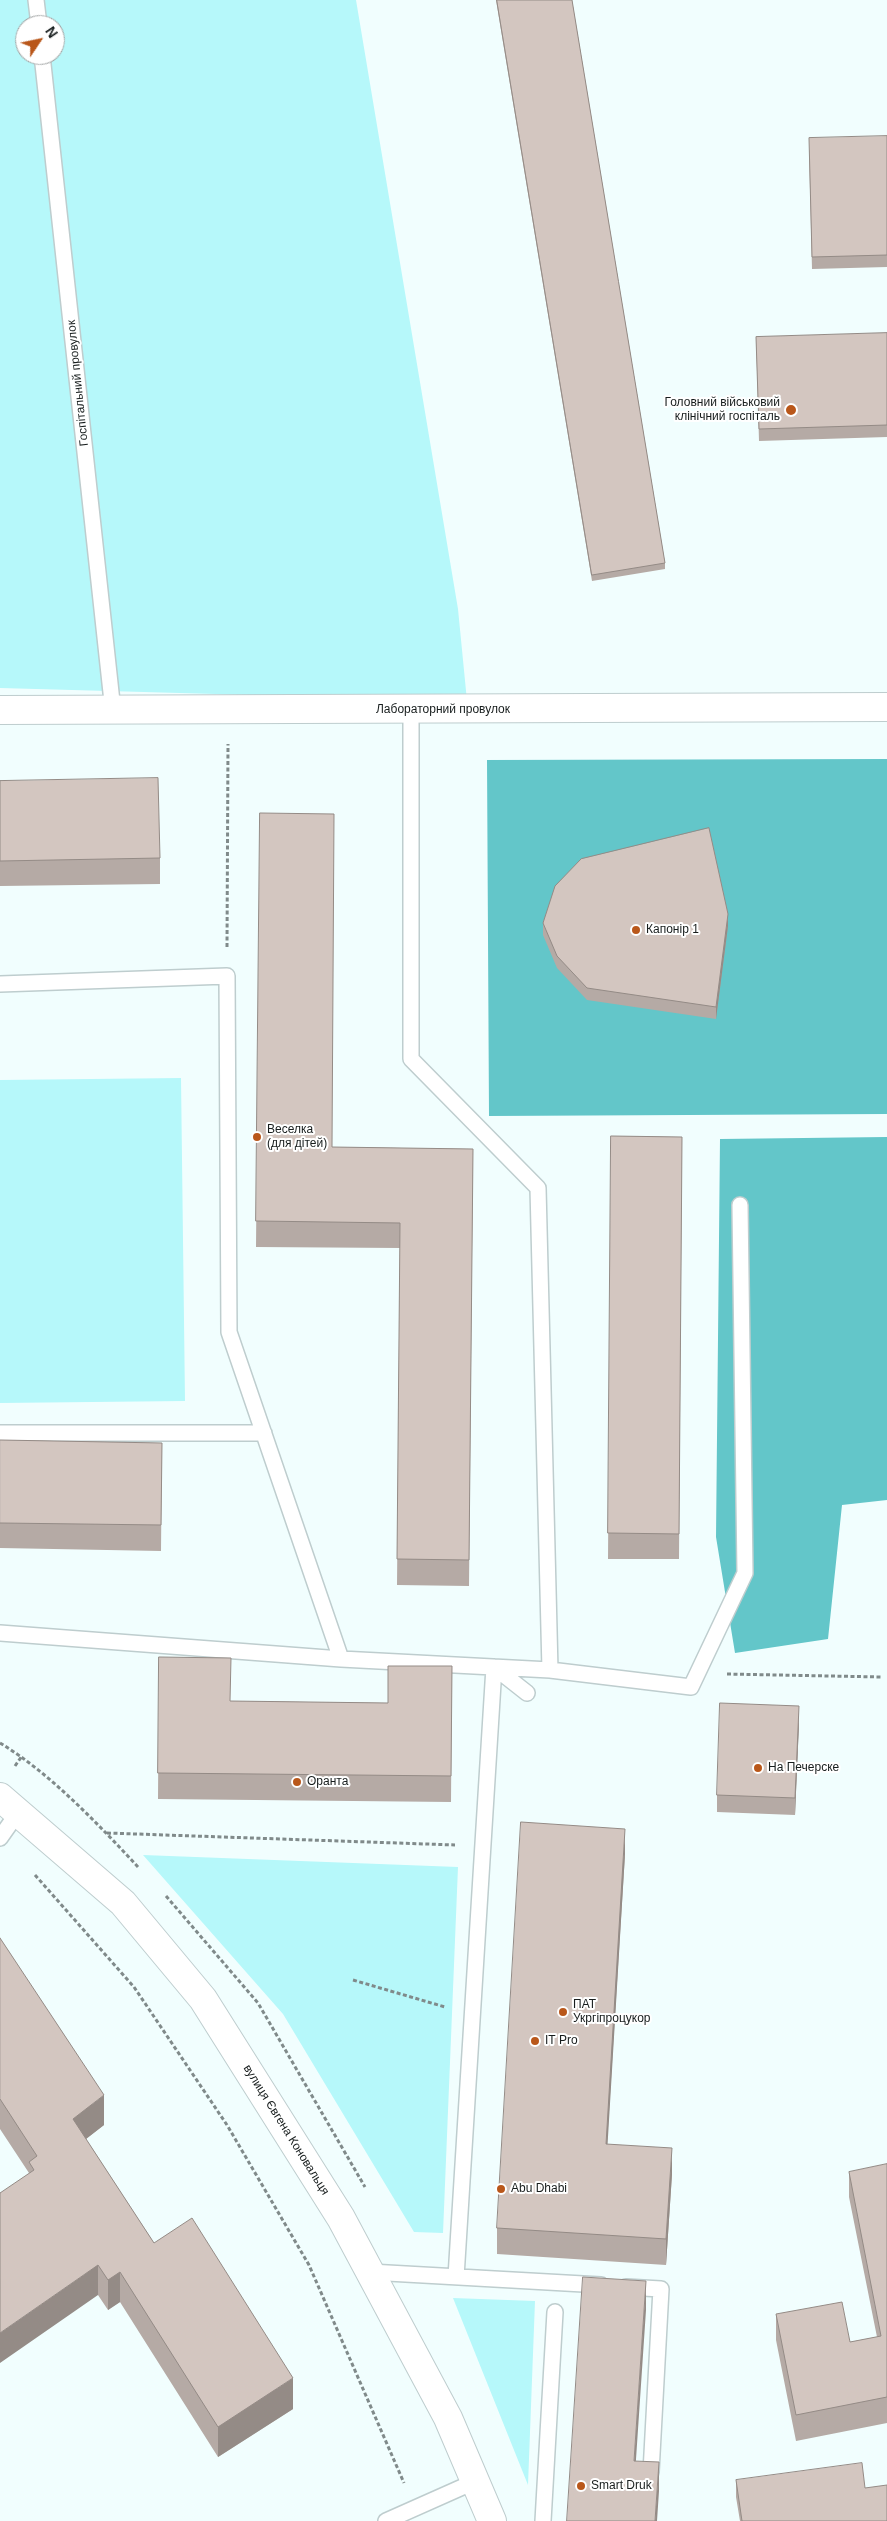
<!DOCTYPE html>
<html>
<head>
<meta charset="utf-8">
<style>
	body { margin:0 }
	#map { position:relative; width:887px; height:2521px; overflow:hidden; background:#f1fefe; font-family:Arial,sans-serif }
	canvas { display:block }
	.north { position:absolute; left:15px; top:15px; width:50px; height:50px; box-sizing:border-box; background:#fff; border:1px solid #a2a5a5; border-radius:50%; rotate:56deg; font-size:14px; font-weight:700; line-height:20px; text-align:center; color:#171d1d }
	.north::after { content:''; display:block; margin:auto; width:18px; height:22px; background:#b9571a; clip-path:polygon(50% 0,100% 100%,50% 72%,0 100%) }
</style>
</head>
<body>
<div id="map">
<canvas width="887" height="2521"></canvas>
<div class="north">N</div>
</div>
<script>
const ctx = document.querySelector('canvas').getContext('2d');
ctx.lineJoin = 'round';
function fill(path, color) {
  ctx.fillStyle = color;
  ctx.fill(path, 'evenodd');
}
function stroke(path, color, width, dash) {
  ctx.strokeStyle = color;
  ctx.lineWidth = width;
  ctx.lineCap = dash ? 'butt' : 'round';
  ctx.setLineDash(dash || []);
  ctx.stroke(path);
}
function drawText(font, color, halo, rows, align = 'center') {
  ctx.font = font + ' Arial,sans-serif';
  ctx.lineWidth = 4;
  ctx.setLineDash([]);
  ctx.textBaseline = 'middle';
  ctx.strokeStyle = halo;
  ctx.fillStyle = color;
  for (const [text, x, y, turn = 0] of rows) {
    ctx.save();
    ctx.translate(x, y);
    ctx.rotate((+turn || 0) * Math.PI / 180);
    ctx.textAlign = isNaN(turn) ? turn : align;
    if (halo) ctx.strokeText(text, 0, 0);
    ctx.fillText(text, 0, 0);
    ctx.restore();
  }
}
const green = new Path2D(`
	M 0,0 L 356,0 L 458,609 L 467,701 L 0,688 ZM 25,25 L 55,25 L 55,55 L 25,55 Z
	M 181,1078 L 185,1401 L 0,1403 L 0,1080 Z
	M 143,1855 L 458,1867 L 443,2233 L 414,2232 L 283,2014 Z
	M 453,2298 L 535,2301 L 528,2485 Z`);
const forest = new Path2D(`
	M 887,759 L 887,1114 L 489,1116 L 487,760 Z
	M 887,1137 L 887,1500 L 842,1505 L 828,1639 L 735,1653 L 716,1537 L 720,1139 Z`);
const path = new Path2D(`
	M 227,947 L 228,744
	M 727,1674 L 881,1677
	M 0,1743 C 50,1773 99,1825 139,1868
	M 15,1766 L 22,1756
	M 107,1833 L 455,1845
	M 35,1875 L 134,1987 L 227,2125 L 309,2265 L 404,2483
	M 166,1896 L 258,2003 L 365,2187
	M 353,1980 L 445,2007`);
const lane = new Path2D(`
	M 36,0 L 39,25
	M 42,55 L 113,711
	M 411,710 L 411,1059 L 538,1188 L 550,1670
	M 0,984 L 227,976 L 229,1332 L 341,1659
	M 0,1433 L 264,1433
	M 0,1633 L 341,1659 L 550,1670 L 691,1687 L 745,1573 L 740,1205
	M 494,1667 L 527,1693
	M 0,1838 L 19,1811
	M 370,2272 L 601,2285
	M 456,2277 L 494,1667
	M 626,2287 L 661,2289 L 651,2472
	M 386,2521 L 476,2481
	M 543,2521 L 555,2312`);
const street = new Path2D(`
	M 0,710 L 887,707`);
const secondary = new Path2D(`
	M 0,1797 L 123,1903 L 203,1999 L 341,2218 L 448,2418 L 492,2521`);
const wall = new Path2D(`
	M 496,0 L 572,0 L 665,563 L 665,569 L 592,581 Z
	M 887,136 L 887,267 L 812,269 L 809,150 Z
	M 887,333 L 887,437 L 759,441 L 756,337 Z
	M 0,781 L 160,858 L 160,884 L 0,886 Z
	M 260,813 L 332,1147 L 473,1149 L 469,1586 L 397,1585 L 400,1248 L 256,1247 Z
	M 543,923 L 728,926 L 716,1019 L 587,1000 L 557,968 L 543,935 Z
	M 611,1136 L 682,1137 L 679,1559 L 608,1559 Z
	M 0,1440 L 162,1443 L 161,1551 L 0,1548 Z
	M 159,1657 L 230,1701 L 388,1703 L 452,1666 L 451,1802 L 158,1799 Z
	M 799,1723 L 795,1815 L 717,1812 L 717,1795 Z
	M 625,1854 L 607,2144 L 672,2174 L 666,2265 L 497,2254 L 497,2228 Z
	M 0,1938 L 104,2125 L 86,2139 L 154,2243 L 293,2409 L 218,2457 L 120,2302 L 108,2310 L 98,2295 L 29,2173 L 0,2129 Z
	M 887,2164 L 887,2423 L 796,2441 L 776,2340 L 776,2314 L 850,2342 L 877,2337 L 849,2197 L 849,2172 Z
	M 736,2480 L 865,2488 L 887,2521 L 740,2521 L 736,2497 Z`);
const shadedWall = new Path2D(`
	M 728,914 L 728,926 L 716,1019 L 716,1007 Z
	M 799,1706 L 799,1723 L 795,1815 L 795,1798 Z
	M 625,1829 L 625,1854 L 606,2170 L 606,2144 Z
	M 104,2095 L 104,2125 L 73,2149 L 73,2119 Z
	M 672,2148 L 672,2174 L 666,2265 L 666,2239 Z
	M 98,2265 L 98,2295 L 0,2363 L 0,2333 Z
	M 120,2272 L 120,2302 L 108,2310 L 108,2280 Z
	M 646,2281 L 646,2310 L 634,2489 L 634,2461 Z
	M 293,2378 L 293,2409 L 218,2457 L 218,2427 Z
	M 659,2462 L 659,2491 L 657,2521 L 655,2521 Z`);
const building = new Path2D(`
	M 497,0 L 572,0 L 665,563 L 592,575 Z
	M 887,136 L 887,255 L 812,257 L 809,138 Z
	M 887,333 L 887,425 L 759,429 L 756,337 Z
	M 158,778 L 160,858 L 0,861 L 0,781 Z
	M 260,813 L 334,814 L 332,1147 L 473,1149 L 469,1560 L 397,1559 L 400,1223 L 256,1221 Z
	M 709,828 L 728,914 L 716,1007 L 587,988 L 557,956 L 543,923 L 555,886 L 581,859 Z
	M 611,1136 L 682,1137 L 679,1534 L 608,1533 Z
	M 0,1440 L 162,1443 L 161,1525 L 0,1523 Z
	M 159,1657 L 231,1658 L 230,1701 L 388,1703 L 388,1666 L 452,1666 L 451,1776 L 158,1773 Z
	M 720,1703 L 799,1706 L 795,1798 L 717,1795 Z
	M 521,1822 L 625,1829 L 606,2144 L 672,2148 L 666,2239 L 497,2228 Z
	M 0,1938 L 104,2095 L 73,2119 L 154,2243 L 192,2218 L 293,2378 L 218,2427 L 120,2272 L 108,2280 L 98,2265 L 0,2333 L 0,2193 L 34,2170 L 29,2162 L 37,2156 L 0,2099 Z
	M 887,2164 L 887,2397 L 796,2415 L 776,2314 L 842,2302 L 850,2342 L 881,2336 L 849,2172 Z
	M 583,2277 L 646,2281 L 634,2461 L 659,2462 L 655,2521 L 567,2521 Z
	M 862,2463 L 865,2488 L 887,2485 L 887,2521 L 742,2521 L 736,2480 Z`);
const markers = [
	[791,410,6,"#b9571a"],
	[636,930,5,"#b9571a"],
	[257,1137,5,"#b9571a"],
	[758,1768,5,"#b9571a"],
	[297,1782,5,"#b9571a"],
	[563,2012,5,"#b9571a"],
	[535,2041,5,"#b9571a"],
	[501,2189,5,"#b9571a"],
	[581,2486,5,"#b9571a"]
];
const streetNames = [
	["Госпітальний провулок",78,383,-96],
	["Лабораторний провулок",443,710],
	["вулиця Євгена Коновальця",286,2130,58]
];
const poiNames = [
	["Головний військовий",780,403,"right"],
	["клінічний госпіталь",780,417,"right"],
	["Капонір 1",646,930],
	["Веселка",267,1130],
	["(для дітей)",267,1144],
	["На Печерске",768,1768],
	["Оранта",307,1782],
	["ПАТ",573,2005],
	["Укргіпроцукор",573,2019],
	["IT Pro",545,2041],
	["Abu Dhabi",511,2189],
	["Smart Druk",591,2486]
];
fill(green, '#b6f8fa');
fill(forest, '#63c6c9');
stroke(lane, '#becdce', 18);
stroke(street, '#becdce', 30);
stroke(secondary, '#becdce', 30);
stroke(path, '#808a8a', 3, [4, 2.5]);
stroke(lane, '#fff', 15);
stroke(street, '#fff', 28);
stroke(secondary, '#fff', 28);
fill(wall, '#b5aaa5');
fill(shadedWall, '#948b86');
fill(building, '#d3c6c0');
stroke(building, '#948b86', 1);
for (const [x, y, r, color] of markers) {
  const dot = new Path2D();
  dot.arc(x, y, r, 0, 2 * Math.PI);
  ctx.fillStyle = color;
  ctx.fill(dot);
  stroke(dot, '#fff', 2);
}
drawText('12px', '#171d1d', '#fff', streetNames);
drawText('12px', '#171d1d', '#fff', poiNames, 'left');
</script>
</body>
</html>
